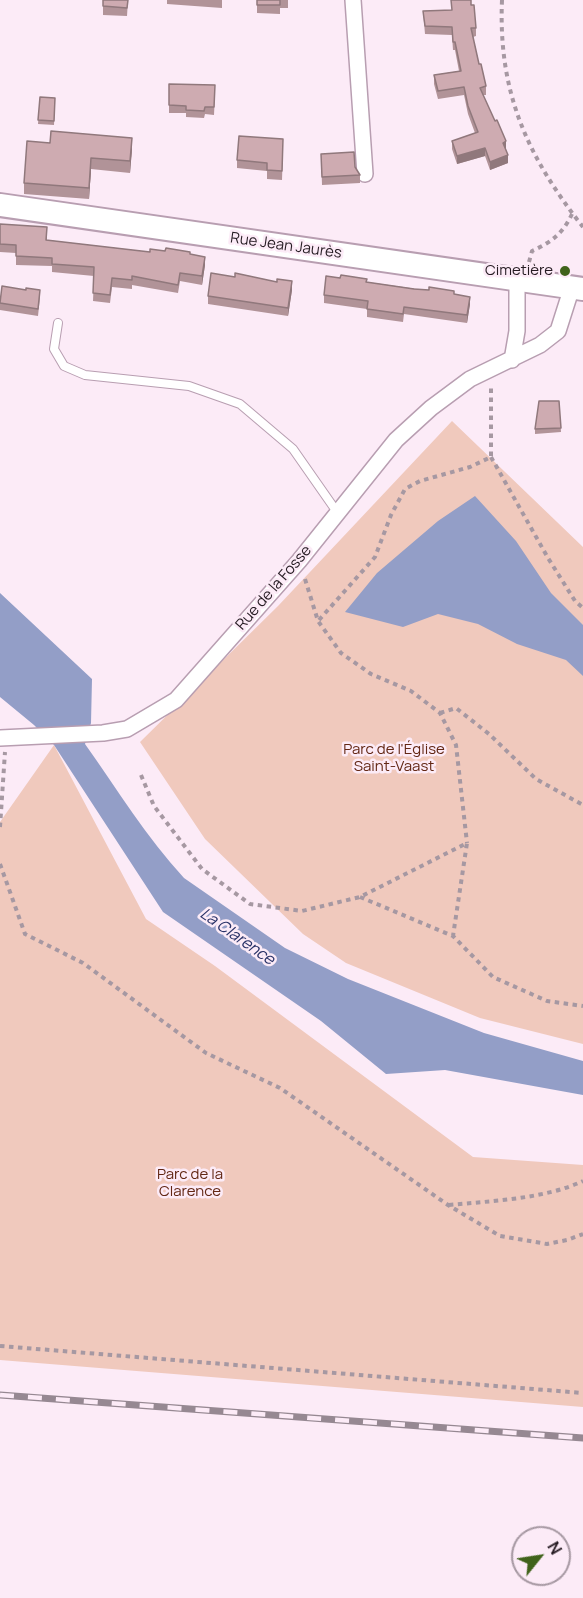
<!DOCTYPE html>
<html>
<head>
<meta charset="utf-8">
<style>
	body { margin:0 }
	#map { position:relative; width:583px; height:1598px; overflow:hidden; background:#fcebf7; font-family:Manrope,sans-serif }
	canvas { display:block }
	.north { position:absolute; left:511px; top:1526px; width:60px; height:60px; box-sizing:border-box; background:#fcebf7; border:2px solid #a698a2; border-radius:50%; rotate:60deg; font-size:16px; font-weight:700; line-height:24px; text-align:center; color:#261c23 }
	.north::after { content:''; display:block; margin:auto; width:21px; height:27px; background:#40631b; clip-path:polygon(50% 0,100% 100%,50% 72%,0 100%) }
</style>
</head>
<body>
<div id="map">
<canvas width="583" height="1598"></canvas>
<div class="north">N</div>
</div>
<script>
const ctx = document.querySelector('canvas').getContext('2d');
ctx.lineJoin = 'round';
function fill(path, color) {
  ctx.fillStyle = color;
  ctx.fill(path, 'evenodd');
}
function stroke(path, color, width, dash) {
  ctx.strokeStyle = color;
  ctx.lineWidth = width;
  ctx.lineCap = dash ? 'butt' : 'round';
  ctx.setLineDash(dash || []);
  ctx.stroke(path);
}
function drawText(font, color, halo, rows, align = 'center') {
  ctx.font = font + ' Manrope,sans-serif';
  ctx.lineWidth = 5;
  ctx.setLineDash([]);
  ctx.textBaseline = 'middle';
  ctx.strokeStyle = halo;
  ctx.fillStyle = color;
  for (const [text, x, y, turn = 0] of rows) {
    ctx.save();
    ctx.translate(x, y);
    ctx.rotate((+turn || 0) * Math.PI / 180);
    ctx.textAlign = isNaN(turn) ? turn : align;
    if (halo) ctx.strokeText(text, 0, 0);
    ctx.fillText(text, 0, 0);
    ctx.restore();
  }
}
const green = new Path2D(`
	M 452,421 L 583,547 L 583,1044 L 480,1018 L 346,963 L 303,934 L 205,839 L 140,742 L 278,606 Z
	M 54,745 L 146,919 L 215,966 L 473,1157 L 583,1165 L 583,1407 L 0,1360 L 0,822 Z`);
const water = new Path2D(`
	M 475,496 L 516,541 L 551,593 L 583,625 L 583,676 L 566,660 L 517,644 L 478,624 L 438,614 L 403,627 L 345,612 L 377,573 L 438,521 Z
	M 0,593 L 92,679 L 91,723 L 85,744 C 117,789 147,838 184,878 L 285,948 L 348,979 L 484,1033 L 583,1061 L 583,1095 L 445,1070 L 386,1074 L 321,1021 L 163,912 L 54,745 L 34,725 L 0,697 Z`);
const path = new Path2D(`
	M 502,0 C 498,92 527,156 583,227
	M 529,262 L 532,251 C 552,242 563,233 572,214
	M 491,457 L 548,558 L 575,601 L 583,608
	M 305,579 L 318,621 L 341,653 L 371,674 L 411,691 L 440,713 L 456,745 L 467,843
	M 319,620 L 375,557 L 391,515 L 405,489 L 420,481 L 470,467 L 491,457 L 491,386
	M 440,713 L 456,708 L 489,734 L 536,779 L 583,805
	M 141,775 L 154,806 L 202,869 L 250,904 L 302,911 L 360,897 L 467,843 L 453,936
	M 0,827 L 5,752
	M 0,864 L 25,934 L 83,963 L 206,1053 L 280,1088 L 448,1205 L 500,1236 L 547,1244 L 567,1240 L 583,1234
	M 360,897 L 453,936 L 493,977 L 547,1001 L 583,1006
	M 449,1205 C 491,1201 545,1199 583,1181
	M 0,1346 L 583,1393`);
const service = new Path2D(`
	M 58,323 L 54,349 L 64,366 L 85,375 L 189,386 L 240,404 L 293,449 L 337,512`);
const minor = new Path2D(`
	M 353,0 L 365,174
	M 512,360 L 517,331 L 517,279
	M 0,738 L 103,733 L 127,729 L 176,700 L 299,561 L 396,440 L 431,408 L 470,379 L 540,345 L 558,331 L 572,287`);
const secondary = new Path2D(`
	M 0,205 L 583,289`);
const rail = new Path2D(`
	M 0,1395 L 583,1438`);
const wall = new Path2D(`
	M 103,0 L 128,0 L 127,16 L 103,15 Z
	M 167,0 L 222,0 L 222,8 L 167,4 Z
	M 257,0 L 288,0 L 288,8 L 280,8 L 280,14 L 257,13 Z
	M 471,5 L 476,28 L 476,36 L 473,37 L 479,64 L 486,86 L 486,95 L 483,95 L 506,149 L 508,163 L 490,170 L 485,156 L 457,164 L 452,149 L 452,141 L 475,133 L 468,114 L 464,95 L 438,99 L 434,84 L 434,75 L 459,71 L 455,50 L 453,50 L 452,35 L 425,34 L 423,11 L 451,10 Z
	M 169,84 L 215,93 L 214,115 L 205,114 L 204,118 L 186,117 L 186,113 L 169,113 Z
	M 40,97 L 55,98 L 54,125 L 38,124 Z
	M 50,143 L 132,149 L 130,173 L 91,169 L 89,199 L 24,194 L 24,183 Z
	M 283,148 L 282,180 L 267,179 L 267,171 L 237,168 L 237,160 Z
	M 321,154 L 355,167 L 360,175 L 360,183 L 322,185 Z
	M 0,224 L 47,235 L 47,240 L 150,252 L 190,254 L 205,265 L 202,285 L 180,281 L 178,293 L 132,285 L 132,289 L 112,287 L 110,303 L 93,301 L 94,276 L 52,272 L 52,266 L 16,265 L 16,253 L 0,252 Z
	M 367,282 L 454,294 L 470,304 L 467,323 L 404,314 L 403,322 L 367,317 L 367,309 L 324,303 L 324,295 Z
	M 292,290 L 288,316 L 208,304 L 208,296 Z
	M 40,297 L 38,316 L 0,310 L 0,303 Z
	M 559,401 L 561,432 L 535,434 L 535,429 Z`);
const shadedWall = new Path2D(`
	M 132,138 L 132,149 L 130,173 L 130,161 Z
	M 506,141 L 506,149 L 503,151 L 503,143 Z
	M 485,148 L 485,156 L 457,164 L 457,156 Z
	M 508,155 L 508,163 L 490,170 L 490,162 Z
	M 91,158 L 91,169 L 89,199 L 89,188 Z
	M 205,257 L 205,265 L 202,285 L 202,276 Z
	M 292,281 L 292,290 L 288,316 L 288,308 Z
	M 470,297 L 470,304 L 467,323 L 467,315 Z`);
const building = new Path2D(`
	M 103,0 L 128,0 L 127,8 L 103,6 Z
	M 257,0 L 280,0 L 280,5 L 257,5 Z
	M 451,0 L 471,0 L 471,5 L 474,5 L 476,28 L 471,28 L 479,64 L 481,64 L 486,86 L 480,88 L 495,121 L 497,120 L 506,141 L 503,143 L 508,155 L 490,162 L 485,148 L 457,156 L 452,141 L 478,132 L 468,106 L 464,87 L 438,91 L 434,75 L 461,71 L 455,42 L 453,42 L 452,27 L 425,26 L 423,11 L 452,10 Z
	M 169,84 L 215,85 L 214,107 L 205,107 L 204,111 L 186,110 L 186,106 L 169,105 Z
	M 40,97 L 55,98 L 54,121 L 38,120 Z
	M 51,131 L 132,138 L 130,161 L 91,158 L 89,188 L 24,183 L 27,141 L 50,143 Z
	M 239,136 L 283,139 L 282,171 L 267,170 L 267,163 L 237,160 Z
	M 354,152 L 355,167 L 360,175 L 322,177 L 321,154 Z
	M 0,224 L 47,227 L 46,240 L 150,252 L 150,249 L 165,251 L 166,248 L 190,252 L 190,254 L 205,257 L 202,276 L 180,273 L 178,285 L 132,276 L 132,280 L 112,278 L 110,295 L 93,293 L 94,267 L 52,264 L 52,258 L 16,256 L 16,245 L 0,244 Z
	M 211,273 L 235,277 L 235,273 L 277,282 L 277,279 L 292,281 L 288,308 L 208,296 Z
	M 341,275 L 367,279 L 366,282 L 414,289 L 429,290 L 429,287 L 454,291 L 454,294 L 470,297 L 467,315 L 404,307 L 403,314 L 367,309 L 368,301 L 324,295 L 326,276 L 340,278 Z
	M 2,286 L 26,290 L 26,288 L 40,290 L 38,309 L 0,303 Z
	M 539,401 L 559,401 L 561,428 L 535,429 Z`);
const markers = [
	[565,271,6,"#40631b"]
];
const streetNames = [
	["Rue Jean Jaurès",286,246,8],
	["Rue de la Fosse",274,588,-49]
];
const poiNames = [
	["Cimetière",553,271]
];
const parkNames = [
	["Parc de l'Église",394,750],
	["Saint-Vaast",394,767],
	["Parc de la",190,1175],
	["Clarence",190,1192]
];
const waterNames = [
	["La Clarence",237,937,35]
];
fill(green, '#f0c9bd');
fill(water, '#939ec7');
stroke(service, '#b89eb1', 10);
stroke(minor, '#b89eb1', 18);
stroke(secondary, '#b89eb1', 26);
stroke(path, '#a698a2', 4, [4.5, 4.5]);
stroke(service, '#fff', 8);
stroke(minor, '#fff', 15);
stroke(secondary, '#fff', 22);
stroke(rail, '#968892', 7);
stroke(rail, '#fcebf7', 4.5, [14]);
fill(wall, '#b19398');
fill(shadedWall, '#90787c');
fill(building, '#ceabb1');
stroke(building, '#90787c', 1.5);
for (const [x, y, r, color] of markers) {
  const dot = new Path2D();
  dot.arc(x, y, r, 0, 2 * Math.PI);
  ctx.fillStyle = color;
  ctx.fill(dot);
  stroke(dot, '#fcebf7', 2);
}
drawText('15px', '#261c23', '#fcebf7', streetNames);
drawText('15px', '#261c23', '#fcebf7', poiNames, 'right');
drawText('15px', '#632714', '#fcebf7', parkNames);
drawText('italic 16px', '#2a3368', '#fcebf7', waterNames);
</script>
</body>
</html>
